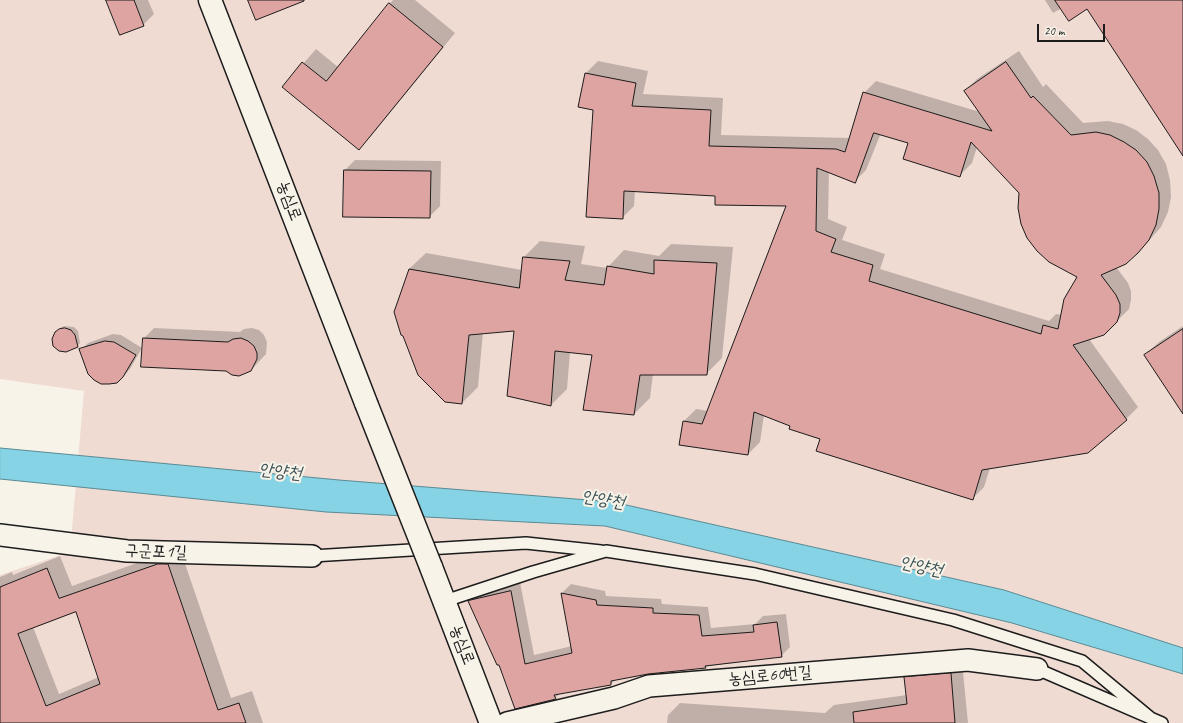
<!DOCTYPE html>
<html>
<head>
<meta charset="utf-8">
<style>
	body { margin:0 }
	#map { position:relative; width:1183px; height:723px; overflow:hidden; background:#f7f3e8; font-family:Caveat,sans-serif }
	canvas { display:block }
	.scale { position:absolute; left:1037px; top:24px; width:68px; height:18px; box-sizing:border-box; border:2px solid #1c1c1c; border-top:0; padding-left:5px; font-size:12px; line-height:14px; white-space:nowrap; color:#1c1c1c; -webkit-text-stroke:3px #f7f3e8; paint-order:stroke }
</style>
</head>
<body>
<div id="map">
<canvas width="1183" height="723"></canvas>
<div class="scale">20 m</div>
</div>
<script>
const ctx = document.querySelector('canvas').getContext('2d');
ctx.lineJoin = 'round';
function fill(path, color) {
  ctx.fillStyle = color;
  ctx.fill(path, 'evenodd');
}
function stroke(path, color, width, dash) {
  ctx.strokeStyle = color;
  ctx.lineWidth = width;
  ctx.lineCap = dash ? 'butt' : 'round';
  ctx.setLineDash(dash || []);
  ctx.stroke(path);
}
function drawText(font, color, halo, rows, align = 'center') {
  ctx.font = font + ' Caveat,"Poor Story",sans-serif';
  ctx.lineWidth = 4;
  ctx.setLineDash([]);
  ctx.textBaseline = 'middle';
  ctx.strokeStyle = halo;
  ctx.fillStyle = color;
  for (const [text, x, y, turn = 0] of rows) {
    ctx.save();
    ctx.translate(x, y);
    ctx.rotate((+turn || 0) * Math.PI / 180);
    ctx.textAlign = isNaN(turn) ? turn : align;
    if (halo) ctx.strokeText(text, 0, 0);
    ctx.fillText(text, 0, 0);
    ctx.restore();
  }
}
const built = new Path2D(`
	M 0,0 L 1183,0 L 1183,723 L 0,723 L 0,575 L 70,552 L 84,391 L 0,379 Z`);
const water = new Path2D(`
	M 0,448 L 339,480 L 613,502 L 1004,590 L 1183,648 L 1183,674 L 1012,623 L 605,526 L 326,512 L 0,479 Z`);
const shadow = new Path2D(`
	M 107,0 L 148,0 L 154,14 L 143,25 Z
	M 393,0 L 415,0 L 455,33 L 372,135 L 359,149 L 283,87 L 316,49 L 338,67 Z
	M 1045,0 L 1183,0 L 1183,154 L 1087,7 L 1062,8 L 1053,13 Z
	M 1019,51 L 1043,87 L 1046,84 L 1083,123 L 1108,121 L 1123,124 L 1136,130 L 1148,139 L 1158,150 L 1166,164 L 1170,180 L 1171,197 L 1168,212 L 1161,227 L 1138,253 L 1116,267 L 1128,283 L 1131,291 L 1131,300 L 1129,309 L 1116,322 L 1089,339 L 1138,407 L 1126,419 L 990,468 L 984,487 L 972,499 L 764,415 L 760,442 L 748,454 L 684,421 L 696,409 L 708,411 L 788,205 L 716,195 L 635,191 L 634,206 L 622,218 L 594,109 L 579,106 L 586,73 L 598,61 L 648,71 L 643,94 L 723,98 L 721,135 L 851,138 L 864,93 L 876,81 L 980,112 L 965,91 L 977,79 ZM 881,133 L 909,142 L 960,175 L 972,163 L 977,147 L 1020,192 L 1078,276 L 1062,315 L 1056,314 L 1049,321 L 880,269 L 885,254 L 842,240 L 847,227 L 828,219 L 829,171 L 854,182 L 866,170 Z
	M 355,160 L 441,161 L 440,206 L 430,216 L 344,216 L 345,170 Z
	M 540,241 L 585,246 L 581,264 L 607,268 L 624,250 L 659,256 L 671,244 L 733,247 L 722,358 L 706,374 L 653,374 L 650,398 L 634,414 L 593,354 L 570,352 L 567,389 L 551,405 L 508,396 L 515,330 L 483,332 L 478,387 L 462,403 L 409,269 L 426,253 L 522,270 L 524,257 Z
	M 64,326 L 74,327 L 78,331 L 80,343 L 77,346 L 59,329 Z
	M 1183,326 L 1183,413 L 1145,355 L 1159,342 Z
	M 154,328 L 240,332 L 244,329 L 252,328 L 259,330 L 264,335 L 267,342 L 266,354 L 251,370 L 227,370 L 144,338 Z
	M 113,334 L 121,335 L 142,348 L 130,369 L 123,377 L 81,350 L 88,343 Z
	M 171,551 L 181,552 L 231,698 L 252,691 L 263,723 L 0,723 L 0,577 L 12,572 L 13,575 L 60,556 L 72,586 ZM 76,610 L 99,677 L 59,694 L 33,627 Z
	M 520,582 L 534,655 L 572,646 L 562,593 L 571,584 L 605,591 L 606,596 L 661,599 L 662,604 L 708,607 L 711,628 L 755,624 L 763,616 L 786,614 L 790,647 L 781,656 L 616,679 L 611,684 L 561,693 L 555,698 L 500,664 L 469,601 L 478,592 Z
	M 962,662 L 968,723 L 667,723 L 668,715 L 680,703 L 825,713 L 834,705 L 907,695 L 905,678 L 917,666 Z`);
const building = new Path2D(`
	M 106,0 L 134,0 L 144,26 L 120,35 Z
	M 248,0 L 304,0 L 304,1 L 256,20 Z
	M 1055,0 L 1183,0 L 1183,156 L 1087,9 L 1069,21 Z
	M 389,3 L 443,47 L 359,150 L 282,87 L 302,62 L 326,81 Z
	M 1006,62 L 1031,98 L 1033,96 L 1071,135 L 1096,132 L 1110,135 L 1124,142 L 1136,150 L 1147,162 L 1154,176 L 1159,193 L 1159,209 L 1156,225 L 1149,240 L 1138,253 L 1126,264 L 1101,275 L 1116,295 L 1120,304 L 1120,313 L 1117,322 L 1104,335 L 1073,345 L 1127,420 L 1088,453 L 982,470 L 973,500 L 816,451 L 820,439 L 789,429 L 790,426 L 754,412 L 748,455 L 679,445 L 683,421 L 702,424 L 786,206 L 715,205 L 715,196 L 624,191 L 623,219 L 586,217 L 593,110 L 578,107 L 585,73 L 636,83 L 632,106 L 711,110 L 709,146 L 836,149 L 845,152 L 863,92 L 992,131 L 964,91 ZM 874,133 L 908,143 L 903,159 L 960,177 L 971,142 L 1019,193 L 1018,208 L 1021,224 L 1027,238 L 1037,251 L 1049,262 L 1077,277 L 1064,299 L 1058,329 L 1043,325 L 1041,334 L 869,281 L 873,265 L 831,252 L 836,239 L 816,231 L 817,168 L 855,183 Z
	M 344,170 L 431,171 L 430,218 L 343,217 Z
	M 523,257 L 570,261 L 565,280 L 604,285 L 607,266 L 654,274 L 654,260 L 717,263 L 707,375 L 640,375 L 634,415 L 583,410 L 592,355 L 555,351 L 551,406 L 507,396 L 514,331 L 469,335 L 462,404 L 445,402 L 418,375 L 403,336 L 401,335 L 394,312 L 409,269 L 519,288 Z
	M 65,328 L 71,330 L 75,335 L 78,347 L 66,352 L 59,351 L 53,346 L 52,339 L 55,332 L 59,329 Z
	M 1183,329 L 1183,414 L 1144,355 Z
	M 143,338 L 228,342 L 233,339 L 241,338 L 248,341 L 254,346 L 257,353 L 257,359 L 251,371 L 239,376 L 232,375 L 226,371 L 141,367 Z
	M 105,341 L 114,342 L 136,355 L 123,377 L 117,383 L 109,384 L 101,384 L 94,380 L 88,374 L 79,349 Z
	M 158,564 L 168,564 L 218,710 L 239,703 L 246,723 L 0,723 L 0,587 L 47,568 L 59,598 ZM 76,612 L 100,684 L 46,706 L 18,634 Z
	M 511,591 L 525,664 L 572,653 L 561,593 L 596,600 L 597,605 L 653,608 L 653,613 L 699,615 L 702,636 L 754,632 L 753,625 L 777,622 L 782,657 L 705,666 L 706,668 L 648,674 L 611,681 L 611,685 L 554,695 L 556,699 L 515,709 L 499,665 L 497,665 L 468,601 Z
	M 951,673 L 955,723 L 854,723 L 853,712 L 907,704 L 904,677 Z`);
const service = new Path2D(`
	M 312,556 L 526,543 L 601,551
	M 445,601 L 533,572 L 606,551 L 755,574 L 953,620 L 1082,661 L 1153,720
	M 1037,669 L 1162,723`);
const minor = new Path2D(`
	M 0,535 L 127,551 L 312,556
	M 507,723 L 614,698 L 649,686 L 968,660 L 1037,669`);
const tertiary = new Path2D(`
	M 210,0 L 366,403
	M 431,567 L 491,723`);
const tertiaryBridge = new Path2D(`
	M 366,403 L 431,567`);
const streetNames = [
	["농심로",289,201,69],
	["구군포1길",156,552,2],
	["농심로",462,645,69],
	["농심로60번길",770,676,-5]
];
const waterNames = [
	["안양천",280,472,6],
	["안양천",603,500,9],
	["안양천",921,567,12]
];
fill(built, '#f0dbd3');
fill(water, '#85d3e4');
stroke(water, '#5b8a94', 1);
fill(shadow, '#0003');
fill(building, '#dea4a1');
stroke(building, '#1c1c1c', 1);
stroke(service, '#1c1c1c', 14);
stroke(minor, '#1c1c1c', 24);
stroke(tertiary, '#1c1c1c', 25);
stroke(service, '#f7f3e8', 11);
stroke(minor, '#f7f3e8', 21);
stroke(tertiary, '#f7f3e8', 22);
stroke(tertiaryBridge, '#1c1c1c', 25, []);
stroke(tertiaryBridge, '#f7f3e8', 22);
drawText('17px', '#1c1c1c', '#f7f3e8', streetNames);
drawText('italic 18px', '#3c5358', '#f7f3e8', waterNames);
</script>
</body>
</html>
